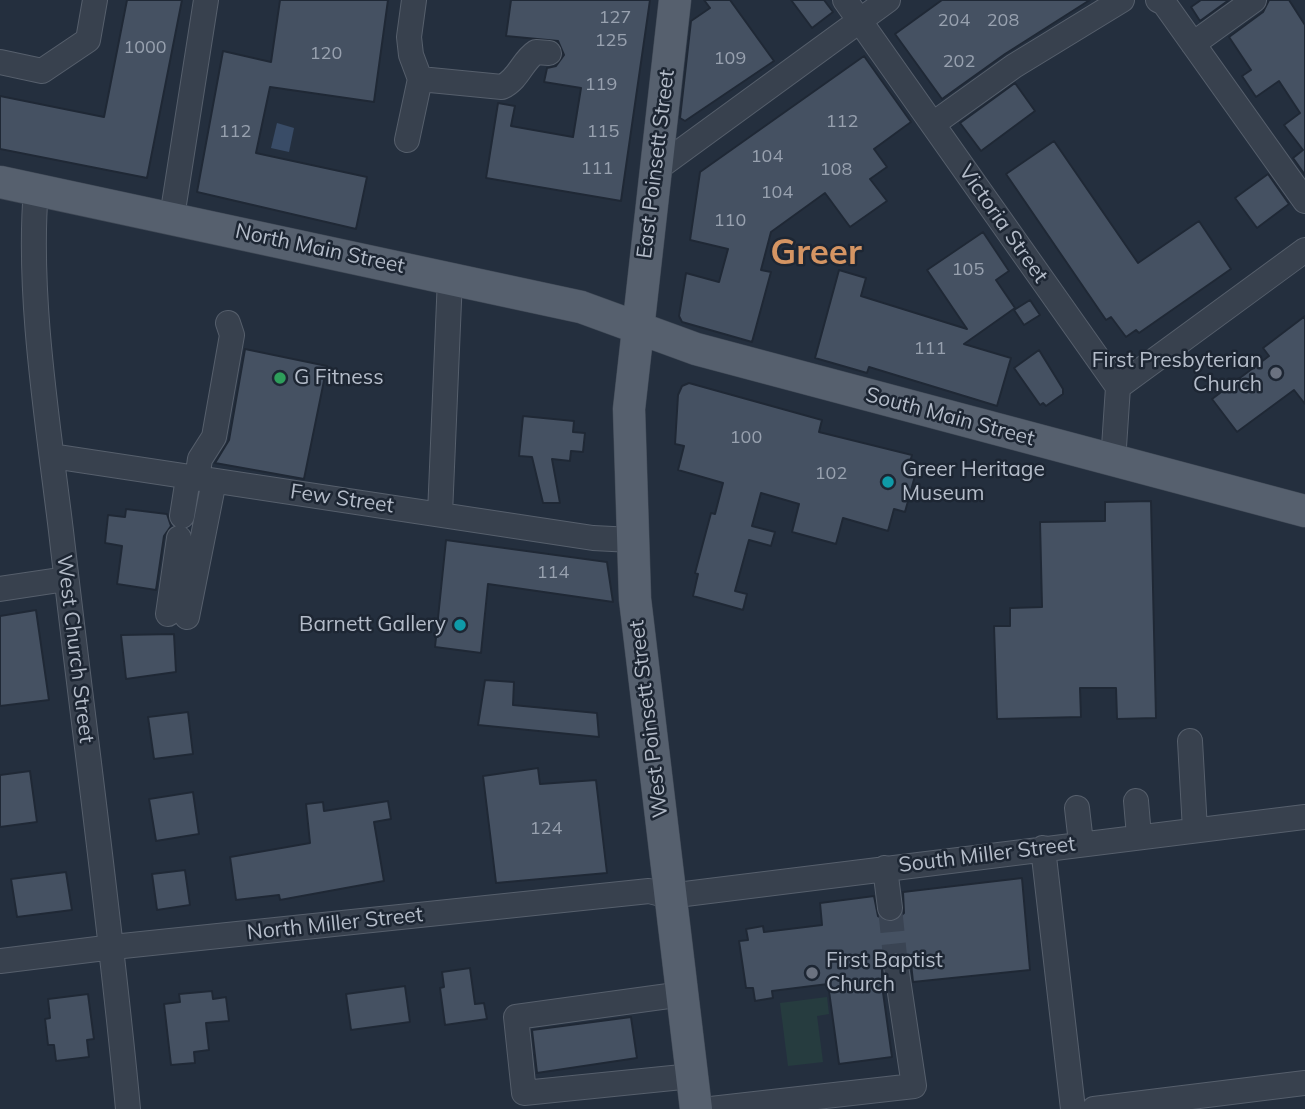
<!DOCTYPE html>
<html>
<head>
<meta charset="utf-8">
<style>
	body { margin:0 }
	canvas { display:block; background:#242f3e }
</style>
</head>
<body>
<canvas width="1305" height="1109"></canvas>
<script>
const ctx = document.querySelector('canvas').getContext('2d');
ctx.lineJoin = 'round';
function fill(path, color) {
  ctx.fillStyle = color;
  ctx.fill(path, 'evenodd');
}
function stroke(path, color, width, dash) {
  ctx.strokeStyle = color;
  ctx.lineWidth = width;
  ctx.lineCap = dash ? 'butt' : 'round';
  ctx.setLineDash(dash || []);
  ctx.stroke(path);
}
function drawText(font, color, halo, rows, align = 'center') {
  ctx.font = font + ' Mulish,sans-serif';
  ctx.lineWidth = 5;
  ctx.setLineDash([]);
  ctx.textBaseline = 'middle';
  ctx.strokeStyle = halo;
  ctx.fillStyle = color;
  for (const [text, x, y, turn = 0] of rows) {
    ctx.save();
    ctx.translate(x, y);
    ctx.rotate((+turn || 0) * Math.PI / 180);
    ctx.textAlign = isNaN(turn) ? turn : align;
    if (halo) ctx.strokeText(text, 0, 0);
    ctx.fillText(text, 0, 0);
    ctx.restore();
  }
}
const green = new Path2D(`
	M 827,997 L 829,1014 L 817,1016 L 823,1062 L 788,1066 L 780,1003 Z`);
const water = new Path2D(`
	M 277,123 L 294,128 L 289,152 L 271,148 Z`);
const building = new Path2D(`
	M 127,0 L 182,0 L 147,178 L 0,149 L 0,96 L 104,117 Z
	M 280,0 L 388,0 L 374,102 L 270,87 L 256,153 L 367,177 L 356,229 L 197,192 L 223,51 L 271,62 Z
	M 511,0 L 650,0 L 621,201 L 486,178 L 498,103 L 515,106 L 511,126 L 573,137 L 581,88 L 544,82 L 547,68 L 556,66 L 564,55 L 558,41 L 506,36 Z
	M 704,0 L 730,0 L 774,61 L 685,121 L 680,118 L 691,21 L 710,8 Z
	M 791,0 L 824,0 L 833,12 L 812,28 Z
	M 942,0 L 1090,0 L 1005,54 L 942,99 L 895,34 Z
	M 1201,0 L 1229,0 L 1200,21 L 1191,7 Z
	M 1269,0 L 1289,0 L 1305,25 L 1305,175 L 1293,158 L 1303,150 L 1284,125 L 1300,113 L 1279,81 L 1256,97 L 1242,76 L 1251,70 L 1229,37 L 1263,12 Z
	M 864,56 L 911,122 L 874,149 L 887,167 L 870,179 L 887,201 L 850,227 L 825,193 L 771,232 L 761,270 L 771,272 L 752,342 L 682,322 L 679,316 L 686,273 L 719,282 L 728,249 L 690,240 L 700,172 Z
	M 1015,83 L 1035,111 L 981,151 L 960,123 Z
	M 1054,141 L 1138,263 L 1199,221 L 1231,269 L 1139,333 L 1136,330 L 1126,337 L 1111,317 L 1106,320 L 1006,174 Z
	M 1268,174 L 1289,204 L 1257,228 L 1235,198 Z
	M 983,232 L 1009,271 L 996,280 L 1015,308 L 964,344 L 1011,358 L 997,406 L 869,367 L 867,373 L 815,358 L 839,270 L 866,278 L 861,296 L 967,329 L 927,270 Z
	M 1030,300 L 1040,315 L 1024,325 L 1014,310 Z
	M 1305,316 L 1305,404 L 1294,390 L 1237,432 L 1212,399 L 1269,356 L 1263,348 Z
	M 245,349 L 327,366 L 304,479 L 215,463 L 229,440 Z
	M 1039,350 L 1063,389 L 1063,394 L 1046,406 L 1043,403 L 1040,405 L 1014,368 Z
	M 689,383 L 822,420 L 819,432 L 912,455 L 910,462 L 918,465 L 905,512 L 894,509 L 888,531 L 843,518 L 836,544 L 792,532 L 799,504 L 761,493 L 752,526 L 775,532 L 771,546 L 749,540 L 735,591 L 747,594 L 743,610 L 693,596 L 698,574 L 695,573 L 711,513 L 715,514 L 723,483 L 678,470 L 684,446 L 675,444 L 678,395 L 682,386 Z
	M 523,416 L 574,421 L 573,432 L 585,433 L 583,452 L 571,451 L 570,461 L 552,459 L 560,503 L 543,503 L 532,457 L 519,456 Z
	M 1151,501 L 1156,718 L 1117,719 L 1116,688 L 1080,688 L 1081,717 L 997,719 L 994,626 L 1010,626 L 1010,608 L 1042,607 L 1040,522 L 1105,521 L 1105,502 Z
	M 126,509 L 167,514 L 171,526 L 164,536 L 156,590 L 117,584 L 122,546 L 105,543 L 108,515 L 125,517 Z
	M 446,540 L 607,562 L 613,602 L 488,584 L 481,653 L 435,647 Z
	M 36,610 L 49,700 L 0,706 L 0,616 Z
	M 174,634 L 176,672 L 126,679 L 121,635 Z
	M 485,680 L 514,682 L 513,705 L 597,713 L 599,737 L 478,725 Z
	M 188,712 L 193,754 L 154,759 L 148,717 Z
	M 538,768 L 540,784 L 596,780 L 607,873 L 496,883 L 483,776 Z
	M 30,771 L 37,822 L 0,827 L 0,775 Z
	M 193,792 L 199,834 L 156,841 L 149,799 Z
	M 388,801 L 391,819 L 374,822 L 384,881 L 280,900 L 279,895 L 236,900 L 230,857 L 310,843 L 306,804 L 323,802 L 324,811 Z
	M 185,870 L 190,905 L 157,910 L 152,874 Z
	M 66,872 L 72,910 L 17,917 L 11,879 Z
	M 1022,878 L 1030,970 L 913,982 L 911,963 L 902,952 L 893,951 L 882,960 L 882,985 L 892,1057 L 839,1064 L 828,984 L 772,991 L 773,998 L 755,1001 L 753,988 L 746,988 L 739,941 L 748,940 L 746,929 L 763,926 L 764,932 L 822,925 L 820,903 L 874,896 L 878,916 L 892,923 L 904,913 L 903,892 Z
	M 470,968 L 475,1004 L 484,1003 L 487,1019 L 445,1025 L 440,988 L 444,987 L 442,972 Z
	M 405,986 L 410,1022 L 351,1030 L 346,994 Z
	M 212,991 L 213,999 L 226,997 L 229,1021 L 206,1023 L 209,1050 L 194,1052 L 195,1063 L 171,1065 L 164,1004 L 180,1002 L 179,994 Z
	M 88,994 L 94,1039 L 87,1040 L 89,1057 L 56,1061 L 54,1045 L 48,1045 L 45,1019 L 50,1018 L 48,999 Z
	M 631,1017 L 637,1058 L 537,1073 L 532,1030 Z`);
const minorTunnel = new Path2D(`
	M 890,908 L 896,966`);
const minor = new Path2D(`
	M 845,0 L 1118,387 L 1113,462
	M 1158,0 L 1164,3 L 1305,201
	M 1193,44 L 1254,0
	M 0,62 L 42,71 L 88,40 L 95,0
	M 420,79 L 502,87 C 519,79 522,61 536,52 L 549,53
	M 933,124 L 1014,66 L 1122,0
	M 407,140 L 420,79 L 411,55 L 409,37 L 414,0
	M 655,170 L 888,0
	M 36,189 C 27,296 48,423 61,531 C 83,724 110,916 128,1109
	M 172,217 L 206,0
	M 1118,387 L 1305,250
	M 52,456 L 593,538 L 632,540
	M 197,479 L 200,459 L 214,437 L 232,335 L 228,323
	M 440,514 L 450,278
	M 182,516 L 188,478
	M 0,589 L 66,579
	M 168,614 L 179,538
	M 187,617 L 214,481
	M 1190,741 L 1195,830
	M 1136,801 L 1139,836
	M 1077,808 L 1081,843
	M 1043,848 L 1073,1109
	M 885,868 L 890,908
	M 0,961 L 113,947 L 649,891 L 669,896 L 1305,817
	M 683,994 L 516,1017 L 524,1093 L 692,1076
	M 711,1109 L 914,1086 L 896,966
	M 1094,1109 L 1305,1083`);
const major = new Path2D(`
	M 675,0 L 629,409 L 635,599 L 696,1109
	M 0,182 L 581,307 L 696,349 L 1305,511`);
const markers = [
	[1276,373,7,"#6b7280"],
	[280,378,7,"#2e9e5b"],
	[888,482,7,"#0f9aa8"],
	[460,625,7,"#0f9aa8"],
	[812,973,7,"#6b7280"]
];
const numberNames = [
	["127",615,18],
	["204",954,21],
	["208",1003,21],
	["125",611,41],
	["1000",145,48],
	["120",326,54],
	["109",730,59],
	["202",959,62],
	["119",601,85],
	["112",842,122],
	["112",235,132],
	["115",603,132],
	["104",767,157],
	["111",597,169],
	["108",836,170],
	["104",777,193],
	["110",730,221],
	["105",968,270],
	["111",930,349],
	["100",746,438],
	["102",831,474],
	["114",553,573],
	["124",546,829]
];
const streetNames = [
	["East Poinsett Street",656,164,-83],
	["Victoria Street",1003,224,55],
	["North Main Street",320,249,12],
	["South Main Street",950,417,15],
	["Few Street",342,499,8],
	["West Church Street",75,649,83],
	["West Poinsett Street",649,719,-97],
	["South Miller Street",987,855,-7],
	["North Miller Street",335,924,-6]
];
const poiNames = [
	["First Presbyterian",1262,361,"right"],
	["Church",1262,385,"right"],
	["G Fitness",294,378],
	["Greer Heritage",902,470],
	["Museum",902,494],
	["Barnett Gallery",446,625,"right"],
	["First Baptist",826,961],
	["Church",826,985]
];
const townNames = [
	["Greer",816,253]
];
fill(green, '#263c3f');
fill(water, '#394c67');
fill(building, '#455162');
stroke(building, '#1f2835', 2);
stroke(minorTunnel, '#3a4453', 24, [24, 12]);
stroke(minor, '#565f6c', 26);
stroke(major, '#414a57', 33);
stroke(minor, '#38414e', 24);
stroke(major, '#56606e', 32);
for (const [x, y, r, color] of markers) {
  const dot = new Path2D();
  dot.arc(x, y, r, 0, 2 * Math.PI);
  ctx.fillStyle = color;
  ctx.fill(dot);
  stroke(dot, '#1d2633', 2.5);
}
drawText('18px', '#98a1af', null, numberNames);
drawText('21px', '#b4bcc9', '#1d2633', streetNames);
drawText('21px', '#b4bcc9', '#1d2633', poiNames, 'left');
drawText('bold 35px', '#d59563', '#1d2633', townNames);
</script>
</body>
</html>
